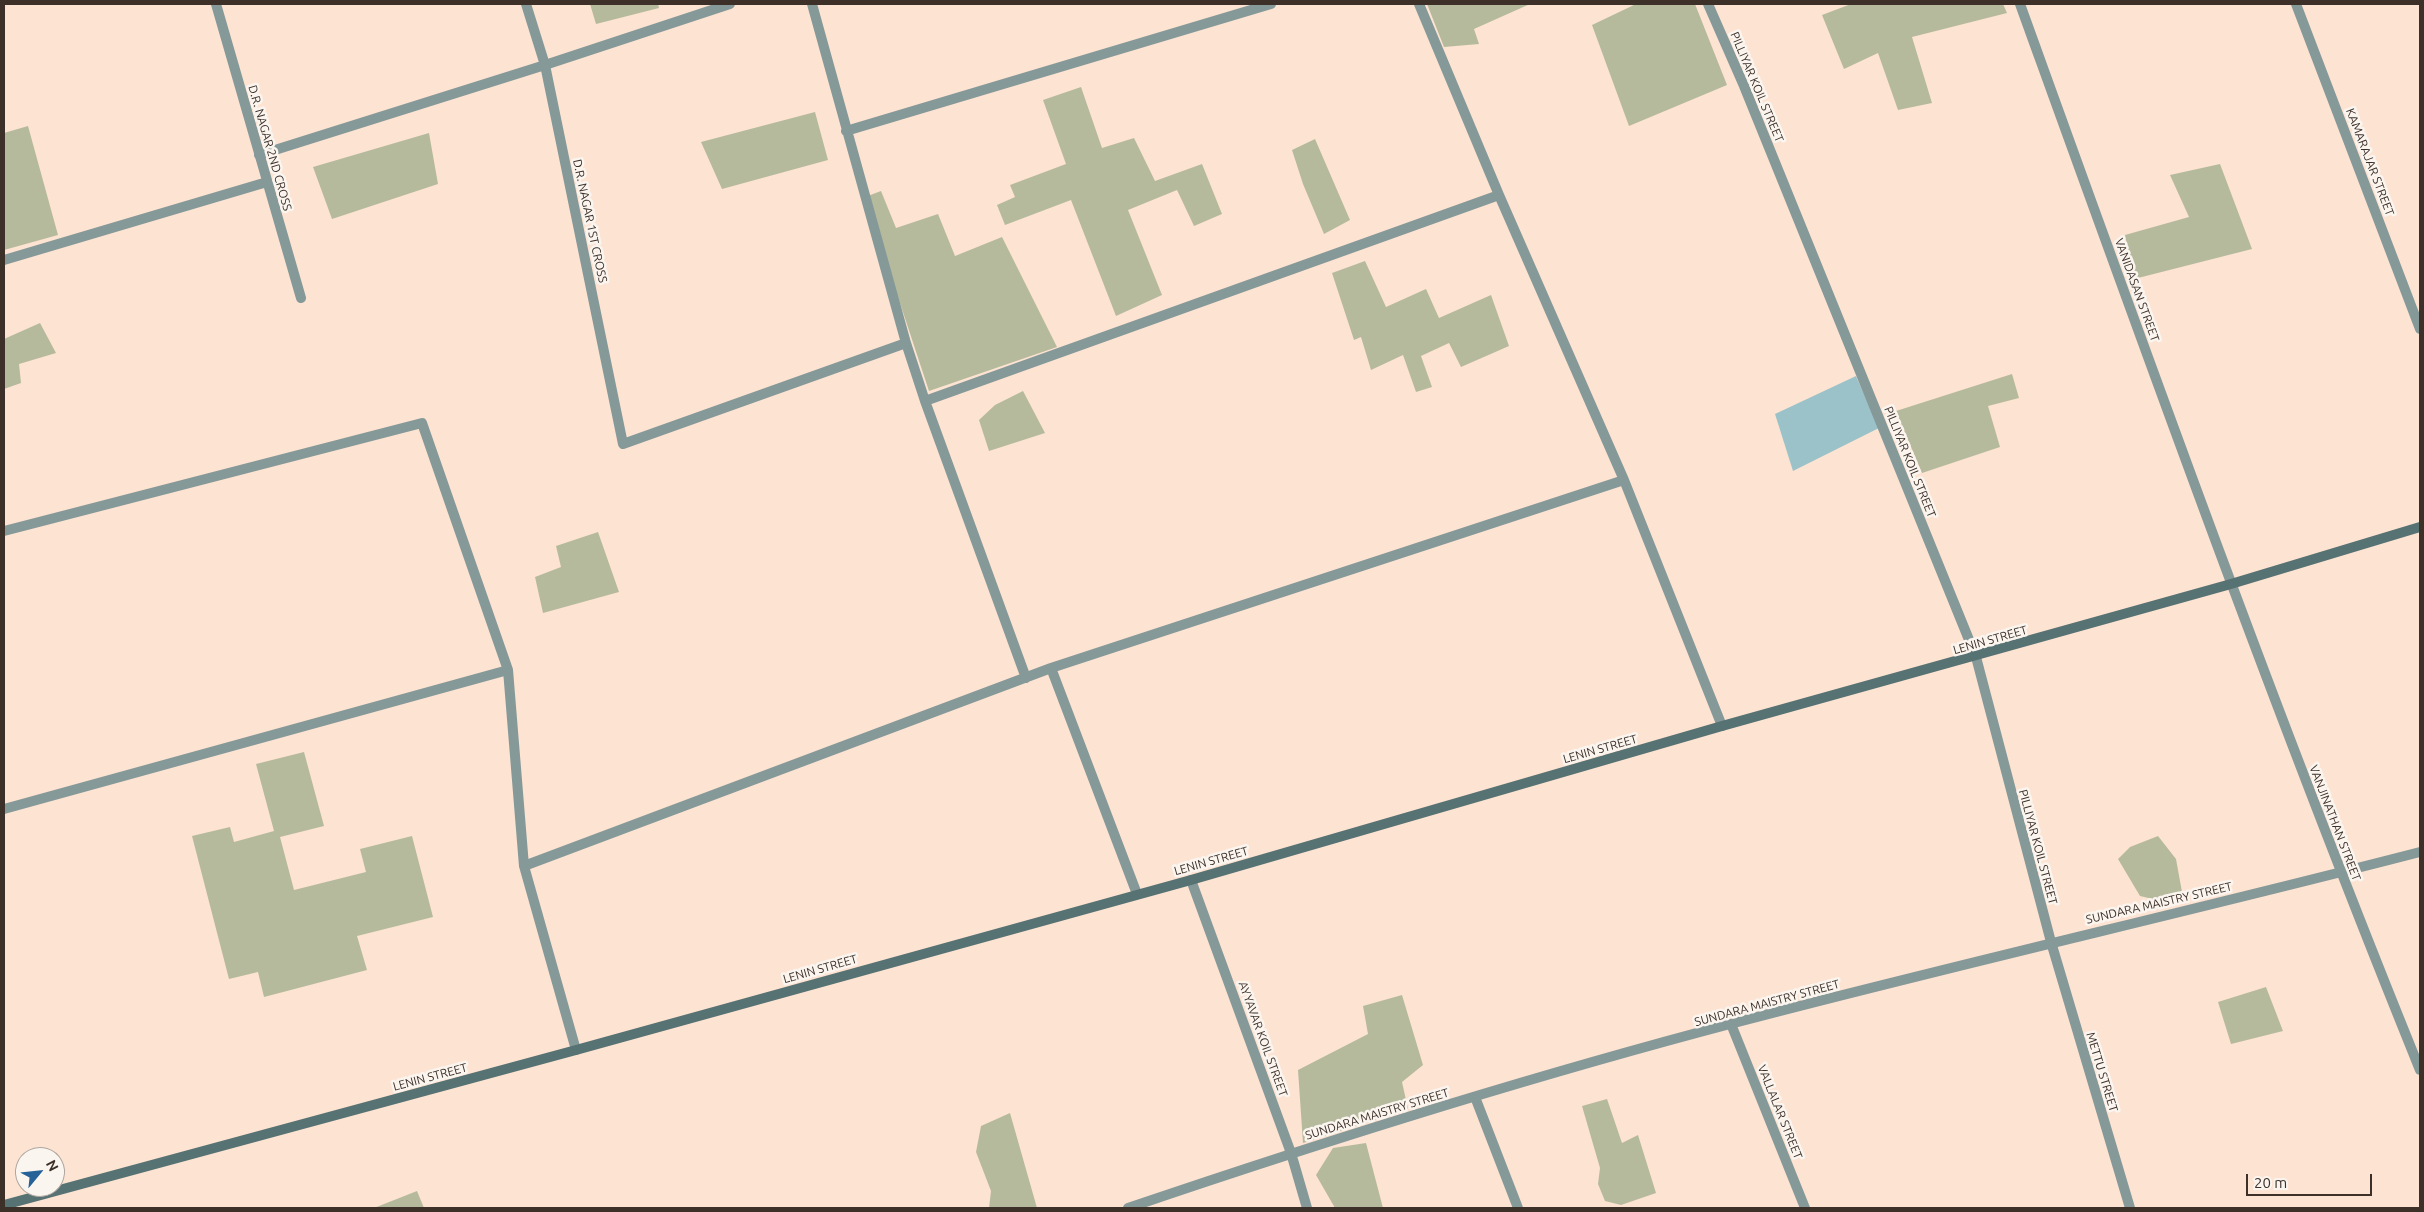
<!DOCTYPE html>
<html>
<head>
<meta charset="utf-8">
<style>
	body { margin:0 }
	#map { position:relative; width:2424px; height:1212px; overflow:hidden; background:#fde3d2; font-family:Ubuntu,sans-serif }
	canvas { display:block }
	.frame { position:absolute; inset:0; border:5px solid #3d3028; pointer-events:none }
	.north { position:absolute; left:15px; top:1147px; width:50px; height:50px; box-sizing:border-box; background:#fbf5f0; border:1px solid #afa6a0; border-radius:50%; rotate:62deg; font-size:14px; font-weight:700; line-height:20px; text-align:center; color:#3d3028 }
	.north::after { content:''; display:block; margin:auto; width:18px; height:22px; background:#266198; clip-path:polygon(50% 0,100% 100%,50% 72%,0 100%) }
	.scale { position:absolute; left:2246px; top:1174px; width:126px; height:22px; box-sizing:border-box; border:2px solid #3d3028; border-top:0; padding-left:6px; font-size:15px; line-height:18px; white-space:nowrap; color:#3d3028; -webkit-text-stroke:4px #fbf5f0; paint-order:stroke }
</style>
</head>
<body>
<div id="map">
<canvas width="2424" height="1212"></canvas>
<div class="frame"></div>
<div class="north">N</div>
<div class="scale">20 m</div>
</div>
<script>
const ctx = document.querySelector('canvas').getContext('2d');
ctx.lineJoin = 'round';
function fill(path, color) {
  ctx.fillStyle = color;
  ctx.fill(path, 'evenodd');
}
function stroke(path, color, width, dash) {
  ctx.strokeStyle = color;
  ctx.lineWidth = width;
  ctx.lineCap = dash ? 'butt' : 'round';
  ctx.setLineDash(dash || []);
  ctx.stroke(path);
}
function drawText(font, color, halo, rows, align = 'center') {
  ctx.font = font + ' Ubuntu,sans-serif';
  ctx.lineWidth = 5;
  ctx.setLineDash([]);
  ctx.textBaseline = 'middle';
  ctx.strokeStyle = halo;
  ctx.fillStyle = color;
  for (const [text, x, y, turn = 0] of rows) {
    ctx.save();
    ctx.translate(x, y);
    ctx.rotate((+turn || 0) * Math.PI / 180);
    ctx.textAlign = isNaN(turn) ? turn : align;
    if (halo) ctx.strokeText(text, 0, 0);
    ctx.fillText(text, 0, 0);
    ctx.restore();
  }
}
const forest = new Path2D(`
	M 590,4 L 658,4 L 659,8 L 596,24 Z
	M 1427,4 L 1530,4 L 1474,29 L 1479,44 L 1444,47 Z
	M 1636,4 L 1695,4 L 1727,85 L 1629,126 L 1592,25 Z
	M 1851,4 L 2003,4 L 2007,13 L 1912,37 L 1932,103 L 1898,110 L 1878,53 L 1844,69 L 1822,15 Z
	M 1081,87 L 1102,148 L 1134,138 L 1155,181 L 1202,164 L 1222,214 L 1194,226 L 1177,190 L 1128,210 L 1162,295 L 1116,316 L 1071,200 L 1005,225 L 997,205 L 1015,197 L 1010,185 L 1066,164 L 1043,100 Z
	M 815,112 L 828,160 L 722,189 L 701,142 Z
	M 28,126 L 58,235 L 4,250 L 4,133 Z
	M 429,133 L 438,184 L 332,219 L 313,167 Z
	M 1315,139 L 1350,220 L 1324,234 L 1303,184 L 1292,150 Z
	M 2220,164 L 2252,249 L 2134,279 L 2125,235 L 2189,217 L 2170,175 Z
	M 881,191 L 896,228 L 938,214 L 955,256 L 1002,237 L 1057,347 L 929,391 L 865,197 Z
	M 1365,261 L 1386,307 L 1426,289 L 1439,318 L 1491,295 L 1509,346 L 1461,367 L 1449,343 L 1421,356 L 1432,387 L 1416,392 L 1403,355 L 1371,370 L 1361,337 L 1354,340 L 1332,273 Z
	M 40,323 L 56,353 L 19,364 L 21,383 L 4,389 L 4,339 Z
	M 2012,374 L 2019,398 L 1988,406 L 2000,447 L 1922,473 L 1896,411 Z
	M 1023,391 L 1045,433 L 989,451 L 979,420 L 995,405 Z
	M 598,532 L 619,592 L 543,613 L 535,577 L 561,567 L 556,546 Z
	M 304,752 L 324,826 L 280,837 L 294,890 L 366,872 L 360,849 L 412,836 L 433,917 L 357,936 L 367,970 L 264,997 L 258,972 L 229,979 L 192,836 L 230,827 L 234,842 L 274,831 L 256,764 Z
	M 2158,836 L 2176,859 L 2182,892 L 2166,902 L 2140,896 L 2118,859 L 2130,847 Z
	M 2266,987 L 2283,1031 L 2231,1044 L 2218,1002 Z
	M 1402,995 L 1423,1065 L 1402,1082 L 1408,1109 L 1303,1143 L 1298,1070 L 1368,1034 L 1363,1006 Z
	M 1607,1099 L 1622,1143 L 1638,1135 L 1656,1193 L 1621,1205 L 1605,1201 L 1598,1184 L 1600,1168 L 1582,1106 Z
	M 1010,1113 L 1037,1208 L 989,1208 L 991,1191 L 976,1152 L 981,1126 Z
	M 1366,1143 L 1383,1208 L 1335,1208 L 1316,1175 L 1333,1148 Z
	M 417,1191 L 424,1208 L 374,1208 Z`);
const water = new Path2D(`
	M 1856,376 L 1879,428 L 1793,471 L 1775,414 Z`);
const street = new Path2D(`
	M 216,4 L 301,298
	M 526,4 L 545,65 L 623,444 L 906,343
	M 812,4 L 906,343 L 925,401 L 1026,678
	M 1419,4 L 1499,195 L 1624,480 L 1722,726
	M 1708,4 L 1744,86 L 1976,657 L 2051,942 L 2130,1208
	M 2020,4 C 2149,361 2277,718 2420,1070
	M 2296,4 L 2420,329
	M 846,131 L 1271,4
	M 259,155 L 545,65 L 730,4
	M 4,260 L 267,182
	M 925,401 L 1499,195
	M 4,531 L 422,423 L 508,670 L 524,866 L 576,1050
	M 1051,668 L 1137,894
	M 4,809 L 508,670
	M 524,866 L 1051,668 L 1624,480
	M 1191,880 L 1291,1153 L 1307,1208
	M 1731,1024 L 1805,1208
	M 1475,1097 L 1518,1208
	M 1128,1208 C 1328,1140 1529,1077 1734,1023 C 1962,963 2192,911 2420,852`);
const secondary = new Path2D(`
	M 4,1205 L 576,1050 L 1191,880 L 1722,726 L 2231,584 L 2420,527`);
const streetNames = [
	["PILLIYAR KOIL STREET",1757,87,67],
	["D.R. NAGAR 2ND CROSS",270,148,74],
	["KAMARAJAR STREET",2370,162,69],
	["D.R. NAGAR 1ST CROSS",590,221,78],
	["VANIDASAN STREET",2137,290,70],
	["PILLIYAR KOIL STREET",1910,462,68],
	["LENIN STREET",1990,640,-16],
	["LENIN STREET",1600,749,-16],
	["VANJINATHAN STREET",2335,823,69],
	["PILLIYAR KOIL STREET",2038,847,75],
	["LENIN STREET",1211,861,-16],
	["SUNDARA MAISTRY STREET",2159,903,-13],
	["LENIN STREET",820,969,-16],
	["SUNDARA MAISTRY STREET",1767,1003,-15],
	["AYYAVAR KOIL STREET",1263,1039,70],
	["METTU STREET",2102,1072,73],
	["LENIN STREET",430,1077,-15],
	["VALLALAR STREET",1780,1112,68],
	["SUNDARA MAISTRY STREET",1377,1114,-17]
];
fill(forest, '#b6ba9c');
fill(water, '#9cc2c9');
stroke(street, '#869999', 10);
stroke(secondary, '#577273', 10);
drawText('12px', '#3d3028', '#fbf5f0', streetNames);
</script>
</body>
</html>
